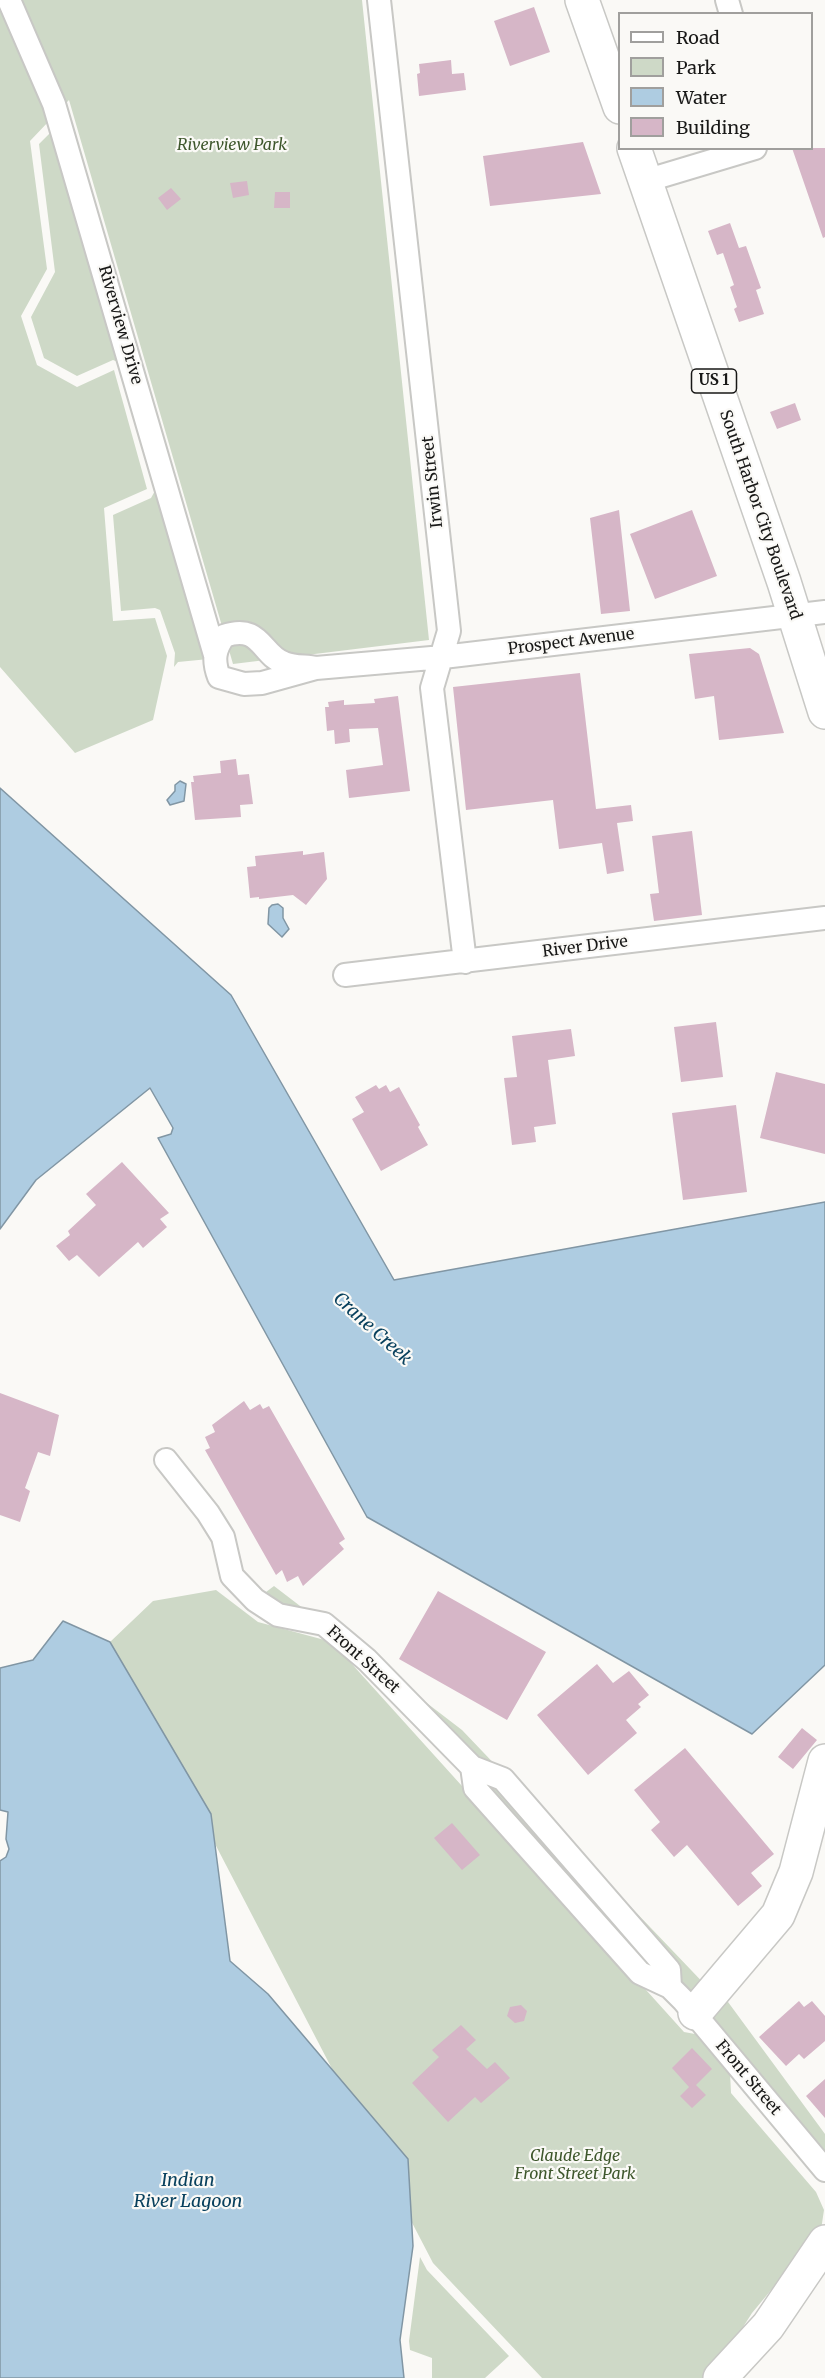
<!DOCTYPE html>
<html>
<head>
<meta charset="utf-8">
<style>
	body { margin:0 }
	#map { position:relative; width:825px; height:2378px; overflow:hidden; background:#faf9f6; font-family:Merriweather,serif }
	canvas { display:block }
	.legend { position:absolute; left:618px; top:12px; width:195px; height:138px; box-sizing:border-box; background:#faf9f6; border:2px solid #a09f9d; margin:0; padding:8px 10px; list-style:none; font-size:18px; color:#181817 }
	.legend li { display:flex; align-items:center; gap:12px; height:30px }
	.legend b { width:30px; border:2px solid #a09f9d }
</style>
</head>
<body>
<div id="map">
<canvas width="825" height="2378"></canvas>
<ul class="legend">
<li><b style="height:8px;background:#fff"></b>Road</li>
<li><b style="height:16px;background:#ced9c7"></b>Park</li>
<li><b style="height:16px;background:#aecce1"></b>Water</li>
<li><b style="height:16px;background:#d6b6c7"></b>Building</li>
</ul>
</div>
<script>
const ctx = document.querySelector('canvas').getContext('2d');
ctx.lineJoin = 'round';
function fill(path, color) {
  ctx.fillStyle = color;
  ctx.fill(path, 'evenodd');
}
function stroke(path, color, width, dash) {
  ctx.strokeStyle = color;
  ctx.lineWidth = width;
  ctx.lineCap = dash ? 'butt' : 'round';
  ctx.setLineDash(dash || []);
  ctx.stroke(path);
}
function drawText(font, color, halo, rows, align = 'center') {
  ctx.font = font + ' Merriweather,serif';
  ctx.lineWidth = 4.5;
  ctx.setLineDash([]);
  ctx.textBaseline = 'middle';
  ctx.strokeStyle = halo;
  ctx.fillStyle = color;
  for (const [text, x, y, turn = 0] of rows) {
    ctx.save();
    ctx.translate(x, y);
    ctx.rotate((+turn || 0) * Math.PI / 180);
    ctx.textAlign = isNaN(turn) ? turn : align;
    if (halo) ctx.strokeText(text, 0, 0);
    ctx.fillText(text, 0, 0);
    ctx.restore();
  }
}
const green = new Path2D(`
	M 0,0 L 362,0 L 429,640 L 233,664 L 69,100 L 30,141 L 47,269 L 21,316 L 37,365 L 77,387 L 114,370 L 147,489 L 104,508 L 113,621 L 155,618 L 167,656 L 153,720 L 75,753 L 0,667 Z
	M 57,132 L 219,658 L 178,662 L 174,667 L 175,653 L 160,610 L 155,608 L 121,611 L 113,515 L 151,498 L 156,489 L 118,362 L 113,360 L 77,376 L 44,358 L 31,317 L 55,272 L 39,144 L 50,133 Z
	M 274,1586 L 462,1730 L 712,1992 L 717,1987 L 825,2134 L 825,2154 L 688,2023 L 338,1636 L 250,1604 Z
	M 216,1590 L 258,1622 L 332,1642 L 684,2032 L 695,2034 L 730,2072 L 731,2093 L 816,2192 L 824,2210 L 821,2230 L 752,2313 L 729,2349 L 705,2378 L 542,2378 L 433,2263 L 110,1642 L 153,1601 Z
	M 420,2257 L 427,2270 L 509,2356 L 485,2378 L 432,2378 L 432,2358 L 410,2350 L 409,2341 Z`);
const water = new Path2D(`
	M 180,781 L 186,784 L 184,801 L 170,805 L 167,800 L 175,791 L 175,785 Z
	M 0,788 L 231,995 L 394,1280 L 825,1202 L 825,1665 L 752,1734 L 367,1517 L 158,1138 L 171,1134 L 173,1128 L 150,1088 L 36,1180 L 0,1229 Z
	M 278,904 L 283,908 L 283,918 L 289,929 L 282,937 L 268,924 L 269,908 L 272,905 Z
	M 63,1621 L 110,1642 L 211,1814 L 230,1961 L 268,1994 L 408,2159 L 413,2246 L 400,2340 L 404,2378 L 0,2378 L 0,1861 L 6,1857 L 9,1849 L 6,1839 L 8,1812 L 0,1810 L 0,1668 L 33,1660 Z`);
const building = new Path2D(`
	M 534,7 L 550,52 L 510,66 L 494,21 Z
	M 451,60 L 452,74 L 464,73 L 466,90 L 419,96 L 417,74 L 420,73 L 419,64 Z
	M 583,142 L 601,194 L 490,206 L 483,156 Z
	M 792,148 L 825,148 L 825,237 L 823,238 Z
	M 247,181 L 249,195 L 233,198 L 230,183 Z
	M 171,188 L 181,199 L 167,210 L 158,198 Z
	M 275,192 L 290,192 L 290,208 L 274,208 Z
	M 730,223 L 739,248 L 746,246 L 761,288 L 756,290 L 764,314 L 739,322 L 734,309 L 737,307 L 730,287 L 734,285 L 723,253 L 717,255 L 708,231 Z
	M 795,403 L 801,420 L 777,429 L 770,412 Z
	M 619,510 L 630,611 L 601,614 L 590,518 Z
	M 692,510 L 717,576 L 655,599 L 630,534 Z
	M 750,648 L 759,654 L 784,733 L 719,740 L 714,696 L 695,699 L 689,654 Z
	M 580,673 L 596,809 L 631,805 L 633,821 L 617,823 L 624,871 L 607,874 L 602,843 L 559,849 L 553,800 L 466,810 L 453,687 Z
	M 398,696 L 410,791 L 349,798 L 346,770 L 383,765 L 378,728 L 349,729 L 350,742 L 335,744 L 334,730 L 327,731 L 325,707 L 329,707 L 328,702 L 344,700 L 344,705 L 375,703 L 374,699 Z
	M 236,759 L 238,775 L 249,774 L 253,804 L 240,805 L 241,817 L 195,820 L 191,782 L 194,782 L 193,776 L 221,773 L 220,761 Z
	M 692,831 L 702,915 L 654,921 L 650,894 L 659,893 L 652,836 Z
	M 303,851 L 303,855 L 324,852 L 327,879 L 306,905 L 293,895 L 259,899 L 259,897 L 250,898 L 247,867 L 256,866 L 255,856 Z
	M 716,1022 L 723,1077 L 681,1082 L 674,1027 Z
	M 571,1029 L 575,1056 L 548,1060 L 556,1124 L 534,1127 L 536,1142 L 512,1145 L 504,1078 L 517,1077 L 512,1036 Z
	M 776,1072 L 825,1084 L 825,1154 L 760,1138 Z
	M 376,1085 L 379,1089 L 386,1085 L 390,1092 L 399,1087 L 420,1125 L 418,1127 L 428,1145 L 381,1171 L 352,1119 L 364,1112 L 355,1097 Z
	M 736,1105 L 747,1192 L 683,1200 L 672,1113 Z
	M 122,1162 L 169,1213 L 160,1219 L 167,1227 L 143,1248 L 138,1242 L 99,1277 L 77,1255 L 69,1261 L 56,1246 L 70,1235 L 68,1231 L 96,1205 L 86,1194 Z
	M 0,1393 L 59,1415 L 50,1456 L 38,1452 L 25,1488 L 30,1491 L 20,1522 L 0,1515 Z
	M 244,1401 L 250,1410 L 260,1404 L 263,1409 L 269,1406 L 345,1539 L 339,1543 L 344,1549 L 303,1586 L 298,1576 L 287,1582 L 282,1570 L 276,1575 L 205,1450 L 210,1448 L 205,1437 L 215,1432 L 212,1425 Z
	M 438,1591 L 546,1652 L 507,1720 L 399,1659 Z
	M 597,1664 L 613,1683 L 629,1671 L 649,1695 L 638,1704 L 641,1707 L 626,1720 L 637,1733 L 588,1775 L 537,1715 Z
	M 802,1728 L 817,1740 L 793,1769 L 778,1757 Z
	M 685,1748 L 774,1854 L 751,1873 L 762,1886 L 738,1906 L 687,1845 L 674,1857 L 651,1830 L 660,1822 L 634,1790 Z
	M 452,1823 L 480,1855 L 462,1870 L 434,1838 Z
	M 799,2001 L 804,2007 L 812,2001 L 825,2016 L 825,2041 L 804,2059 L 799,2054 L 786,2066 L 759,2037 Z
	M 521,2005 L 527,2011 L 524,2021 L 515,2023 L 507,2016 L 510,2007 Z
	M 461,2025 L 476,2040 L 466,2049 L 487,2069 L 495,2062 L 510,2078 L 481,2103 L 475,2097 L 448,2122 L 412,2083 L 439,2057 L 432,2050 Z
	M 692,2048 L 712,2069 L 696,2085 L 706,2095 L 692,2108 L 680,2096 L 689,2087 L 672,2068 Z
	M 825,2079 L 825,2118 L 806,2096 Z`);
const street = new Path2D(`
	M 9,0 L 54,104 L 215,655
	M 379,0 L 449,631 L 432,688 L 465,962
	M 727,0 L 731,14
	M 645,181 L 755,148
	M 316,668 C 306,666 293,667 284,663 C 261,655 261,623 224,636 C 214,650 213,661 219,677 L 244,684 L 262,683 L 316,668 L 443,657 L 825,612
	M 345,975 L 825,918
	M 166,1460 L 208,1513 L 223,1537 L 232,1576 L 255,1600 L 278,1615 L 324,1624 L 367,1660 L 472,1767 L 503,1779 L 669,1970 L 670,1987
	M 472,1767 L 475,1788 L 640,1973 L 670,1987 L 683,2000 L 825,2170`);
const secondary = new Path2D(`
	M 695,2013 L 778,1915 L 796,1872 L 825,1761
	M 720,2378 L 768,2326 L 825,2242`);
const primary = new Path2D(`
	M 582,0 L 620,107
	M 634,148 L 784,582 L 825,712`);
const shields = [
	[714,381,45]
];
const shieldNames = [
	["US 1",714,381]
];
const parkNames = [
	["Riverview Park",232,145],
	["Claude Edge",575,2156],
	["Front Street Park",575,2174]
];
const streetNames = [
	["Riverview Drive",120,325,74],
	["Irwin Street",433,482,-96],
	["South Harbor City Boulevard",760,515,71],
	["Prospect Avenue",571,642,-7],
	["River Drive",585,947,-7],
	["Front Street",363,1660,42],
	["Front Street",748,2078,50]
];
const waterNames = [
	["Crane Creek",372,1329,42],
	["Indian",188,2181],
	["River Lagoon",188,2202]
];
fill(green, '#ced9c7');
fill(water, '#aecce1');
stroke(water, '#8196a4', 1.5);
fill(building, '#d6b6c7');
stroke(street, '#c8c8c5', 26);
stroke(secondary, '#c8c8c5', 36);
stroke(primary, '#c8c8c5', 36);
stroke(street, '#fff', 22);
stroke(secondary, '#fff', 33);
stroke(primary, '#fff', 33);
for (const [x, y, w] of shields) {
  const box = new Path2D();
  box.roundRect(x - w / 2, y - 12, w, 24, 4.5);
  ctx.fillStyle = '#faf9f6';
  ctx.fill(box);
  stroke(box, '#181817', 1.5);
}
drawText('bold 15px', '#181817', null, shieldNames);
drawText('italic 16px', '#3e572c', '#faf9f6', parkNames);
drawText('16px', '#181817', '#faf9f6', streetNames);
drawText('italic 18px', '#08405d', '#faf9f6', waterNames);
</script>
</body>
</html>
